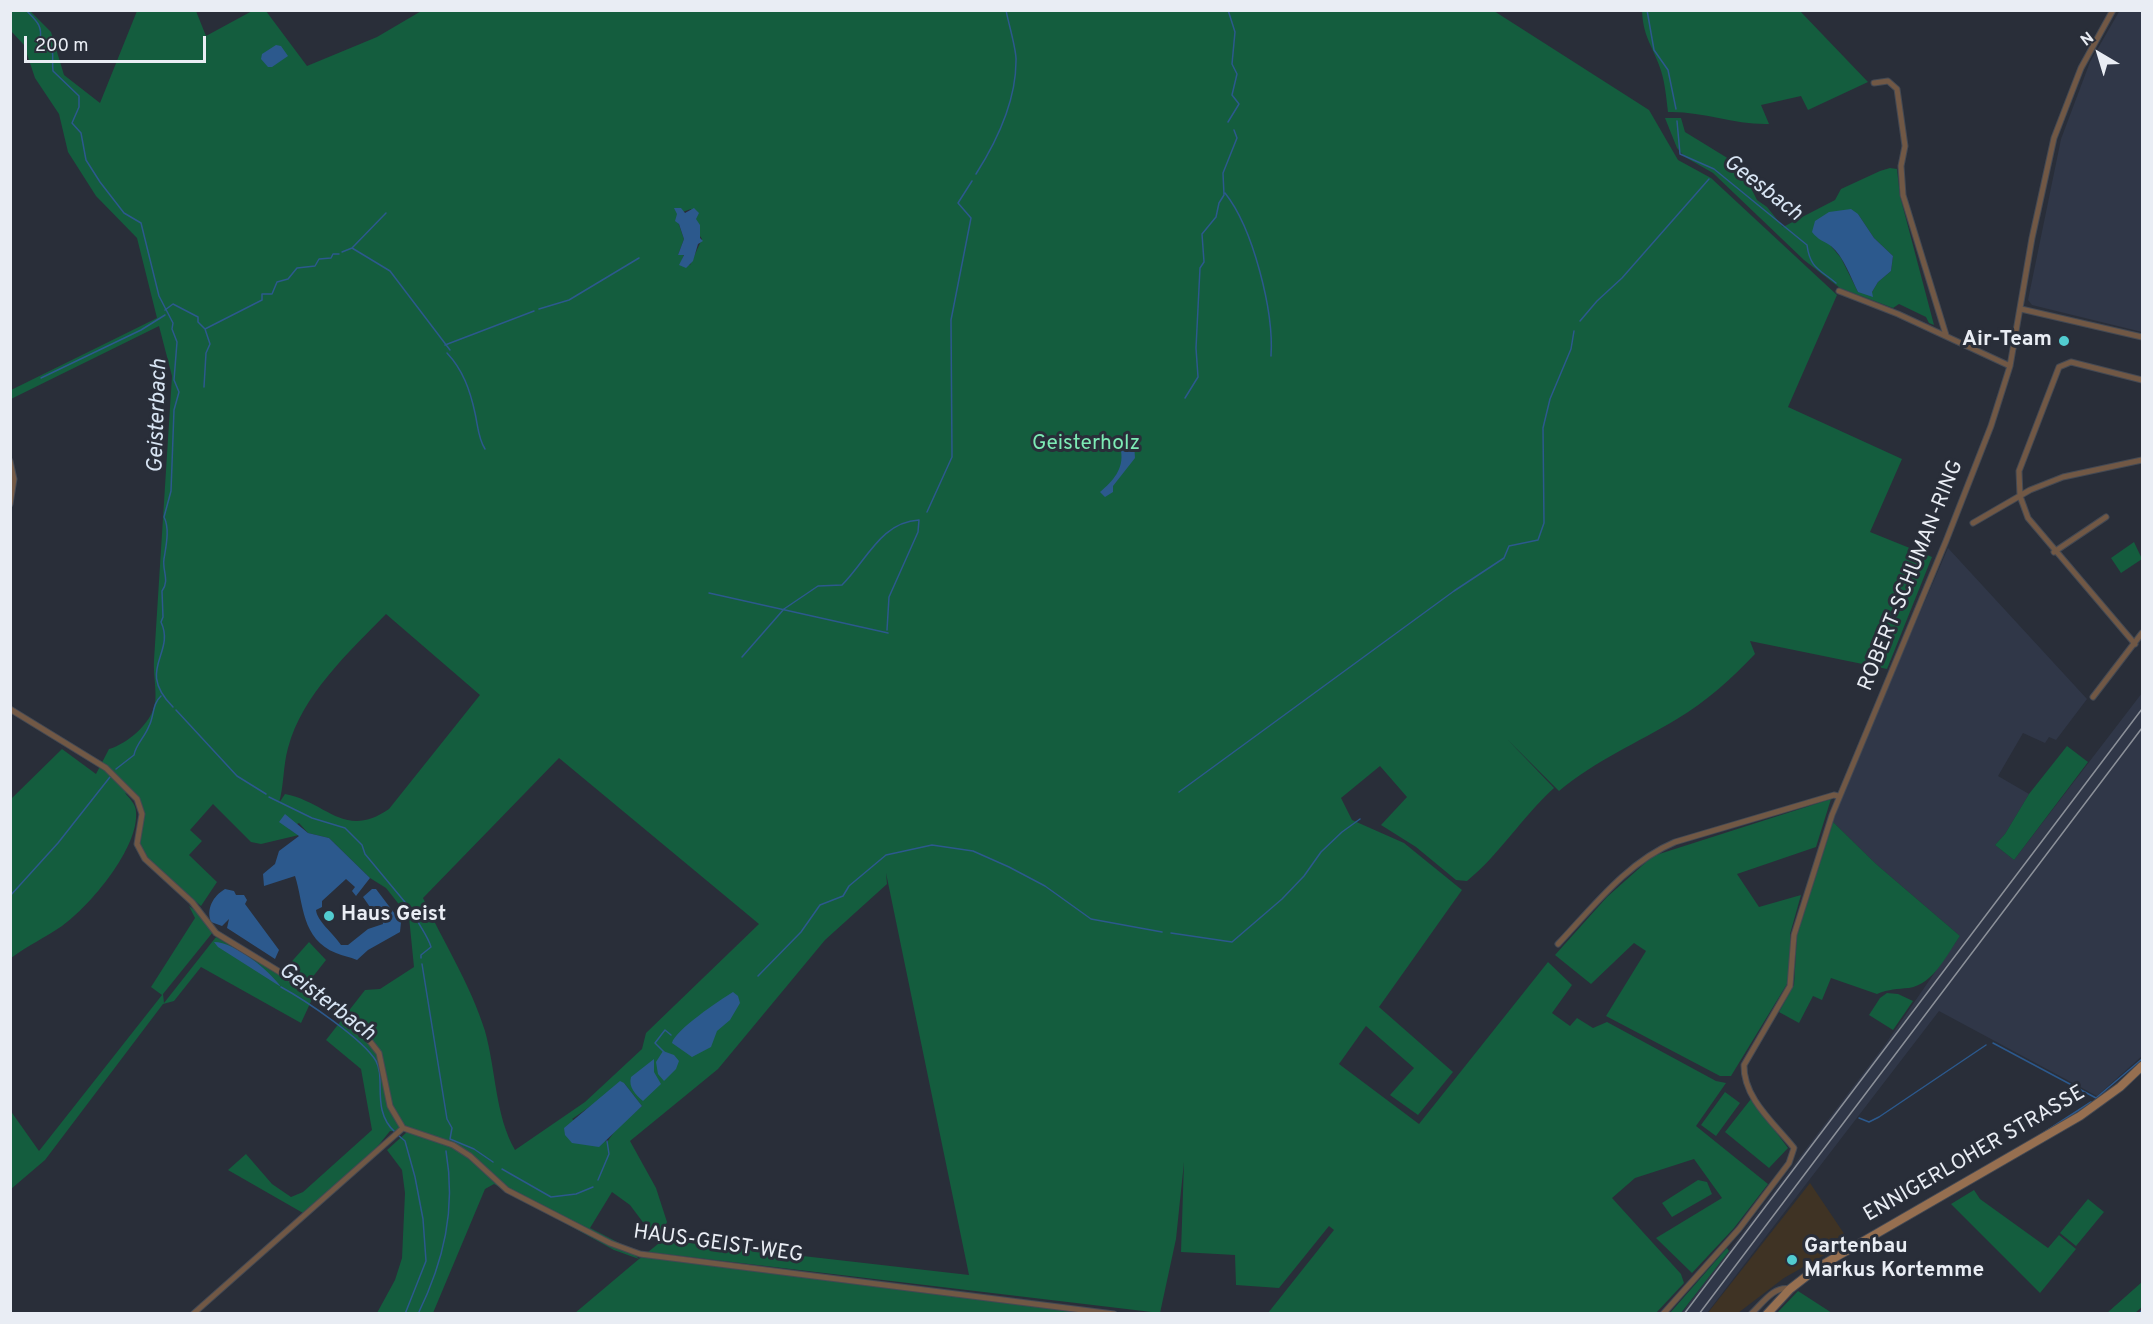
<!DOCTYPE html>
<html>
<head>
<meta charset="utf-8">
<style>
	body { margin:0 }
	#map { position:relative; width:2153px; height:1324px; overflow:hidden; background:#292e39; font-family:Overpass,sans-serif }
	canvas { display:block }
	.frame { position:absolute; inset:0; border:12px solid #e9edf4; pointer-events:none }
	.north { position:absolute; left:2069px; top:24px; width:60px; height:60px; -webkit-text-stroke:4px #292e39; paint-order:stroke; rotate:322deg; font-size:16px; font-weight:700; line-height:24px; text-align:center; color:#e9edf4 }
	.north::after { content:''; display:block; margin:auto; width:21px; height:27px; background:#e9edf4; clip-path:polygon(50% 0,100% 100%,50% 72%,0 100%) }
	.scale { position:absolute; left:24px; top:36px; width:182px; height:27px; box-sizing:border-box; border:3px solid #e9edf4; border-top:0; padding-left:8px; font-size:18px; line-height:21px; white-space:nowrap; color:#e9edf4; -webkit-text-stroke:4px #292e39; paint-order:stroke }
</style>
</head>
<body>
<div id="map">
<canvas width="2153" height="1324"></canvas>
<div class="frame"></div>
<div class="north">N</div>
<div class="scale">200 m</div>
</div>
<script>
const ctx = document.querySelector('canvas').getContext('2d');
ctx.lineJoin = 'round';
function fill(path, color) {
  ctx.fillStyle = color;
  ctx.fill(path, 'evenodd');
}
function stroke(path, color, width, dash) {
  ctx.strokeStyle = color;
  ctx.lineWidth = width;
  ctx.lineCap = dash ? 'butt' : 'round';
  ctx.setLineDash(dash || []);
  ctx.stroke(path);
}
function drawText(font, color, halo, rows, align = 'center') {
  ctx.font = font + ' Overpass,sans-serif';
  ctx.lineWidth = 6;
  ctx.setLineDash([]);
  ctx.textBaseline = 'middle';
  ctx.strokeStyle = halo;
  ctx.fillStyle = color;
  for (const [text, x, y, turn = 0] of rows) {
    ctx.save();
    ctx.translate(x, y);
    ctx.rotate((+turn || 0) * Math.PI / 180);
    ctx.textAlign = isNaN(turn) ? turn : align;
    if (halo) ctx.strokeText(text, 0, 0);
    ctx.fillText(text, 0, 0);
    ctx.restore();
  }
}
const commercial = new Path2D(`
	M 1810,1183 L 1849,1241 L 1784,1278 L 1738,1313 L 1707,1314 Z`);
const built = new Path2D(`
	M 2120,10 L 2142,11 L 2142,332 L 2032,305 L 2028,300 L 2061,139 L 2090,62 Z
	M 1948,548 L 2087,699 L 2056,740 L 2049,737 L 2045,743 L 2023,733 L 1998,776 L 2029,794 L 2005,834 L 1995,845 L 2014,860 L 2142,693 L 2142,1056 L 2097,1096 L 1939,1011 L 1707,1313 L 1681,1314 L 1884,1046 L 1960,936 L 1876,864 L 1833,822 L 1847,781 Z`);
const green = new Path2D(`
	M 423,10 L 1494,11 L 1649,110 L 1678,160 L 1711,178 L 1837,295 L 1788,407 L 1902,459 L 1870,532 L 1932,557 L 1887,669 L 1750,641 L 1755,654 C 1732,678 1706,702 1677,719 C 1637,743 1595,761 1559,791 L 1507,739 L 1554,788 C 1522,817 1500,854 1467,881 L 1456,880 L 1416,847 L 1381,825 L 1407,797 L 1380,766 L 1341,798 L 1352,820 L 1404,843 L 1462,890 L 1379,1007 L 1453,1072 L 1418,1115 L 1390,1095 L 1414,1068 L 1366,1026 L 1339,1064 L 1419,1124 L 1548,962 L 1572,985 L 1552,1013 L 1570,1026 L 1577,1018 L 1593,1028 L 1607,1022 L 1716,1081 L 1726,1083 L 1696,1126 L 1768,1184 L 1734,1228 L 1692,1273 L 1656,1238 L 1722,1198 L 1694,1159 L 1635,1178 L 1612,1198 L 1681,1274 L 1684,1283 L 1656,1313 L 1268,1313 L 1334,1230 L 1329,1226 L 1279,1288 L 1236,1285 L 1235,1255 L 1181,1252 L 1184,1162 L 1176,1239 L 1160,1313 L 648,1252 L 663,1240 L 969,1275 L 886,873 L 887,884 L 825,940 L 718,1069 L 630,1141 L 656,1188 L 667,1222 L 663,1230 L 654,1237 L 630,1205 L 612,1192 L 590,1228 L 627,1247 L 639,1259 L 643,1256 L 1090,1313 L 575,1313 L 639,1259 L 614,1250 L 494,1184 L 485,1189 L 433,1313 L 377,1313 L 395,1280 L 402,1258 L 405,1193 L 402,1170 L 387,1150 L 407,1132 L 390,1131 L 369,1157 L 303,1213 L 228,1170 L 246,1154 L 272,1184 L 291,1197 L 303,1192 L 372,1130 L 361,1069 L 326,1040 L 365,990 L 380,989 L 414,967 L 409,917 L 386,888 L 370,878 L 329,838 L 308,833 L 299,823 L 289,829 L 299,835 L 261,844 L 251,842 L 213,804 L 190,830 L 202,841 L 189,855 L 217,882 L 201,906 C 187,893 141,861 138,844 C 136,827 146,821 139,798 L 125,793 C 129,798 136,804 136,812 C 139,848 90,906 62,926 C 46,937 27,946 11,958 L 11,799 L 62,749 L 96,774 L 109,749 C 127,744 152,723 155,703 C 157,693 153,672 154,660 L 172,376 L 159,326 L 11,399 L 11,390 L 157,318 L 137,238 L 96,196 L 68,152 L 59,114 L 35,78 L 24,45 L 11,31 L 11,11 L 30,11 L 51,32 L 64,75 L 100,103 L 137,11 L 196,11 L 206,36 L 252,11 L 266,11 L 307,66 L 377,37 ZM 691,209 C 699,219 695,231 702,239 L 690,265 L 681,263 L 684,254 L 678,255 L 684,239 L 677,219 L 677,214 ZM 386,614 L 480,695 L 389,809 C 344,840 327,802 285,794 L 279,803 C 284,786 283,766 288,748 C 302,695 349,652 386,614 ZM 559,758 L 759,924 L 646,1033 L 642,1049 L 585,1102 L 515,1150 C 495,1115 496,1070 485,1031 C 471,985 443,942 423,898 ZM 624,1083 L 642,1106 L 617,1128 L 607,1142 L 572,1119 Z
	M 1642,10 L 1800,11 L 1868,82 L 1808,110 L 1801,96 L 1761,105 L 1769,124 C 1734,125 1703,111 1668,112 C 1666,96 1665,80 1659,65 C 1651,43 1643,36 1642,10 Z
	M 1665,118 L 1681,118 L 1685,132 L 1729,159 L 1749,184 L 1757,200 L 1767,207 L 1783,227 L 1835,200 L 1841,189 L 1880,171 L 1890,168 L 1897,169 L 1900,196 L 1934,325 L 1929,323 L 1926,317 L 1899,304 L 1893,308 L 1840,288 L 1804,260 L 1713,173 L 1685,157 L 1677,148 ZM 1858,214 L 1874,238 L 1893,256 L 1891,271 L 1878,282 L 1872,292 L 1858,292 L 1841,258 L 1831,246 Z
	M 2134,542 L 2142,559 L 2121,573 L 2111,558 Z
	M 2067,746 L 2088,762 L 2014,860 L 1995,845 L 2005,834 L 2029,794 Z
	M 1831,799 L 1816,847 L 1737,874 L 1759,907 L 1801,895 L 1790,934 L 1791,964 L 1787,984 L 1731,1076 L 1720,1076 L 1606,1016 L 1646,951 L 1634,943 L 1591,984 L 1555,955 L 1607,897 L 1653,856 Z
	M 1833,822 L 1876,864 L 1960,936 C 1947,954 1934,984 1909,988 C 1897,989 1889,989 1877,994 L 1831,978 L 1822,1000 L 1813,996 L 1799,1023 L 1779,1012 L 1794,985 L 1797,935 Z
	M 189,906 L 202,916 L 213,932 L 163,994 L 164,1003 L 216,937 L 314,995 L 301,1023 L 201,967 L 174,1001 L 163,1004 L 45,1160 L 11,1189 L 10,1110 L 39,1151 L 162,995 L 151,987 L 195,918 Z
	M 309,942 L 326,960 L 308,983 L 288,972 L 286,968 Z
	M 1887,993 L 1898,994 L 1913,1001 L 1893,1030 L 1869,1015 L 1880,998 Z
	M 1725,1092 L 1740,1103 L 1716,1136 L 1701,1125 Z
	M 1751,1099 L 1788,1148 L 1769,1168 L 1725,1132 Z
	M 1698,1180 L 1707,1182 L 1712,1194 L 1672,1217 L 1662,1203 Z
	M 1974,1190 L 1980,1199 L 2048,1248 L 2059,1235 L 2076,1249 L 2040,1293 L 1951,1204 Z
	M 2088,1199 L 2104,1212 L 2076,1246 L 2060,1233 Z
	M 1727,1248 L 1729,1251 L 1681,1313 L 1670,1313 Z
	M 2142,1282 L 2142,1307 L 2135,1313 L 2107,1313 Z
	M 1798,1291 L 1832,1313 L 1777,1313 Z`);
const water = new Path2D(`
	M 276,45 L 281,46 L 288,56 L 272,67 L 268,67 L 261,59 L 262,54 Z
	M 674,208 L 681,208 L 685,213 L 694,208 L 699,213 L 696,219 L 700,225 L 700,238 L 703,241 L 698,244 L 693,261 L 686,268 L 679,265 L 684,255 L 678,255 L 684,239 L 679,224 L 675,221 L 677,214 Z
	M 1851,209 L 1858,214 L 1874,238 L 1893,256 L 1891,271 L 1878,282 L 1872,292 L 1873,297 L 1858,292 C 1851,278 1844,257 1831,246 C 1824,241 1818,240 1812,232 L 1815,221 L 1829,212 Z
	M 1134,443 L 1135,458 L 1113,486 L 1113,492 L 1105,497 L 1100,492 C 1113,481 1124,469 1121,451 L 1129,449 Z
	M 285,814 L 308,833 L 329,838 L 370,878 L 356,896 L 352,891 L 355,887 L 346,879 L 322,901 L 322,907 L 316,910 C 317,921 333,933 341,945 L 348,945 L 368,929 L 383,924 L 382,917 L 372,910 L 363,897 L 372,889 L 376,889 L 401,922 L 400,932 L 368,950 L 357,960 C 350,957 343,956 336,953 C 301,939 304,904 295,876 L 264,886 L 263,874 L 275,864 L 279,851 L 299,836 L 279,822 Z
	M 225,889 L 234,891 L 236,895 L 244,895 L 247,900 L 245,904 L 279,950 L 275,959 L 227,928 L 229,919 L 222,926 L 211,922 C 206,909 213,896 225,889 Z
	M 214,942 C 235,942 270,971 281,987 L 218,947 Z
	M 733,992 L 738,996 L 740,1003 L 730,1020 L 717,1031 L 711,1047 L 692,1057 L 672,1043 C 675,1030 720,1000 733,992 Z
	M 663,1051 L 674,1055 L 679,1061 L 676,1069 L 664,1081 L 658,1074 L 656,1062 Z
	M 654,1059 L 654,1072 L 661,1084 L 643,1101 C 636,1095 628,1087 631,1077 Z
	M 620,1081 L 624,1083 L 642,1106 L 599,1147 L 572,1143 L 565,1135 L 564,1128 Z`);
const stream = new Path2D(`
	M 26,10 C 35,20 43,25 40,39 C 58,47 51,54 53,71 L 79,96 L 79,107 L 72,123 L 81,133 L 86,160 L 100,182 L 124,213 L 141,223 L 159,296 L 173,323 L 172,329 L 177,342 L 174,380 L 179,392 L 174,410 L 171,491 L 164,517 C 170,529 166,546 164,559 C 162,570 170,581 162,591 L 163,617 L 161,622 C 176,654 135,669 173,707
	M 1647,10 L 1654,50 L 1668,70 L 1676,109
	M 1677,121 L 1680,154 L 1714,169 L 1807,245 C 1810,268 1819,269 1836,283
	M 1228,122 L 1239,104 L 1232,95 L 1237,74 L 1232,64 L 1235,32 L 1228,10
	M 976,174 C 997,141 1016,102 1016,61 C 1017,51 1008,22 1006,10
	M 1225,193 C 1253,228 1274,311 1271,356
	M 352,248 L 386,213
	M 342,252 L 352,248 L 390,271 L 450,350
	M 539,309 L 569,300 L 639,258
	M 165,310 L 173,304 L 198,317 L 198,322 L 205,329 L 262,300 L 262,294 L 272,294 L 277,282 L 288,279 L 297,268 L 315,266 L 319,259 L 331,258 L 333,254 L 339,254
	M 1580,321 L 1597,301 L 1622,278 L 1709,179
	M 445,345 L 534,311
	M 447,353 C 463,370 470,390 475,413 C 478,426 478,438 485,449
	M 41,378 L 141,330 L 165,315
	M 204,387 L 206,353 L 210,344 L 205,329
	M 1185,398 L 1198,377 L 1196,348 L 1200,268 L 1204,262 L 1202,234 L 1216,217 L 1219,203 L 1224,195 L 1223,173 L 1237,138 L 1234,130
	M 927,512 L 952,457 L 951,320 L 971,218 L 958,203 L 972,181
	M 709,593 L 888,633
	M 742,657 L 784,609 L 818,586 L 842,585 C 867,560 881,522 919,520 L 918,532 L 889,597 L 887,630
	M 176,710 L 237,776 L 266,794
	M 116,769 L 134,755 C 136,744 145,737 149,726 C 154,717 152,704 161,696
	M 1179,792 L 1454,591 L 1504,558 L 1509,546 L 1538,540 L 1544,523 L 1543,428 L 1550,399 L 1571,349 L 1574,331
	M 269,797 L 312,818 L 345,828 L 362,845 L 365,854 L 414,913 C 418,925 427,934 431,947 L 421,955 L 421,958
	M 10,896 L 58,843 L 110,777
	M 1171,933 L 1232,942 L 1282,899 L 1304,876 L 1321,852 L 1342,832 L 1360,819
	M 422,964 L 447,1119 L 452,1128 L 450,1139 L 474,1149 L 493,1162
	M 758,976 L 801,932 L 820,905 L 843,896 L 849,886 L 886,855 L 932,845 L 973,851 L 1009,867 L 1045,886 L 1091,919 L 1162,932
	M 281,987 C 305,1000 363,1039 376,1061 C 386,1078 371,1111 395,1132
	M 1993,1043 L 2096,1098 L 2142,1059
	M 664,1052 L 655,1043 L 665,1030 L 671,1035
	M 1859,1118 L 1869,1122 L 1879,1117 L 1986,1045
	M 398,1135 L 405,1141 L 415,1177 L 423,1219 L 426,1261 L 405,1314
	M 2040,1135 L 2091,1102
	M 502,1169 L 551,1197 L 576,1194 L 593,1187
	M 598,1180 L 609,1154 L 607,1141
	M 418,1314 C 444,1261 456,1209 446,1151
	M 2139,1314 L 2142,1310`);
const street = new Path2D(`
	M 1874,83 L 1888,81 L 1897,89 L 1905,146 L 1901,166 L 1903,195 L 1946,335
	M 1839,291 L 1898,314 L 2010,366
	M 2021,309 L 2142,337
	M 10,461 L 14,479 L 10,504
	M 1973,523 L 2030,490 L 2063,477 L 2142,460
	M 2054,552 L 2106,517
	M 2135,644 L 2028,518 L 2020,496 L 2019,471 L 2059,367 L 2071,362 L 2142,380
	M 2093,697 L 2142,633
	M 10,709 L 106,768 L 137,799 L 142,814 L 137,844 L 145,859 L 192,902 L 216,933 L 329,1002 L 358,1026 L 379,1053 L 390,1106 L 403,1128 L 453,1145 L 470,1156 L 507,1190 L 610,1243 L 640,1254 L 1114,1314
	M 1558,944 C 1593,907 1627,862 1675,842 L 1834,795 L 1838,796
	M 193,1314 L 403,1128
	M 1663,1314 L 1739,1229 L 1789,1163 L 1794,1148 C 1775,1124 1743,1098 1744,1065 L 1790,986 L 1794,935 L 1832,815 L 1946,541 L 1991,426 L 2010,366 L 2032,238 L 2054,138 L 2081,68 L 2113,10
	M 1751,1314 C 1762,1304 1774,1285 1790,1289`);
const secondary = new Path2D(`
	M 1767,1314 L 1790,1289 L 1817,1268 L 2080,1116 L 2120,1087 L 2142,1066`);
const rail = new Path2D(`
	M 1684,1314 L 2142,709
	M 1699,1314 L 2142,728`);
const markers = [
	[2064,341,6,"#52ccd0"],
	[329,916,6,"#52ccd0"],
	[1792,1260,6,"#52ccd0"]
];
const poiNames = [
	["Air-Team",2052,341,"right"],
	["Haus Geist",341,916],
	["Gartenbau",1804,1248],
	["Markus Kortemme",1804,1272]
];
const parkNames = [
	["Geisterholz",1086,445]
];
const streetNames = [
	["ROBERT-SCHUMAN-RING",1912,576,-68],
	["ENNIGERLOHER STRASSE",1975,1155,-30],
	["HAUS-GEIST-WEG",718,1245,8]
];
const waterNames = [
	["Geesbach",1762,189,38],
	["Geisterbach",159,416,-88],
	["Geisterbach",326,1003,37]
];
fill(commercial, '#3f3324');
fill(built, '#303748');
fill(green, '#145d3e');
fill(water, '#2c598d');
stroke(stream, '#2c598d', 1.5);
stroke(street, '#444953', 7);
stroke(secondary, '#444953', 10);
stroke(street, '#715845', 5);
stroke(secondary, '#966f50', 8);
stroke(rail, '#8b9099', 1.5);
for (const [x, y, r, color] of markers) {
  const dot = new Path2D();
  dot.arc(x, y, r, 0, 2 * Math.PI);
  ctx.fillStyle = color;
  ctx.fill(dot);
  stroke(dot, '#292e39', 2);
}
drawText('bold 21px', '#e9edf4', '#292e39', poiNames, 'left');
drawText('21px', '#7debb5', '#292e39', parkNames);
drawText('21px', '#e9edf4', '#292e39', streetNames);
drawText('italic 22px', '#d8e5f4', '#292e39', waterNames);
</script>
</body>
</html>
